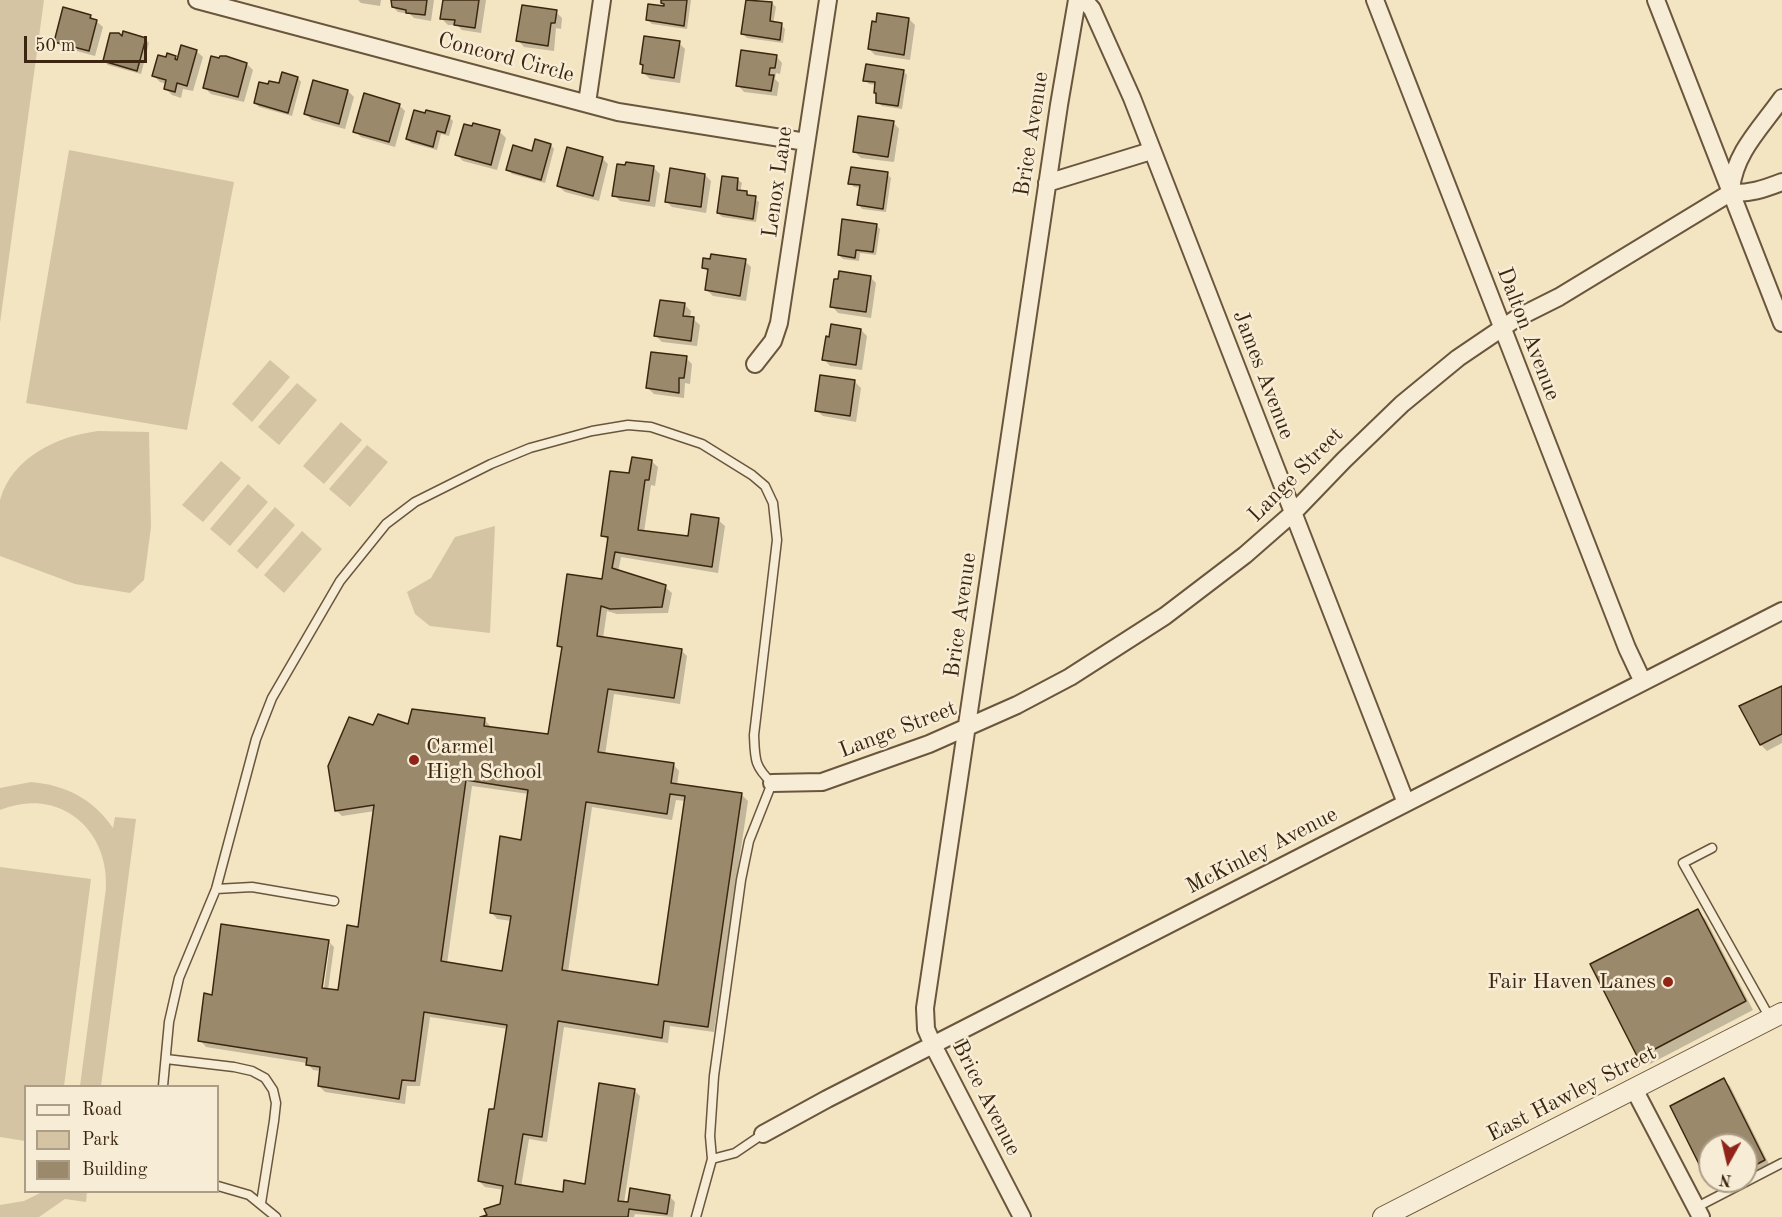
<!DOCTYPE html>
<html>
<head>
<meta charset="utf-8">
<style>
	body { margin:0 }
	#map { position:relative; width:1782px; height:1217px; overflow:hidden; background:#f3e4c2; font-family:"Old Standard TT",serif }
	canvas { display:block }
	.legend { position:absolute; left:24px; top:1085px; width:195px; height:108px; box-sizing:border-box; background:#f7edd7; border:2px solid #ac9d87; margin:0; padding:8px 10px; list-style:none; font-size:18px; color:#3c260f }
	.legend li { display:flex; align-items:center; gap:12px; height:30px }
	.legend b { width:30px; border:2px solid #ac9d87 }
	.north { position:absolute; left:1698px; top:1133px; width:60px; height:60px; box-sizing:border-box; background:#f7edd7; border:2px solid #ac9d87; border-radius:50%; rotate:188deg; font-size:16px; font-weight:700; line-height:24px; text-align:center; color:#3c260f }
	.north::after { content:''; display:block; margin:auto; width:21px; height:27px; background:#8f2418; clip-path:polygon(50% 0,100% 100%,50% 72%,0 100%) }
	.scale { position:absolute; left:24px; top:36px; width:123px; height:27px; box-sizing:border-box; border:3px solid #3c260f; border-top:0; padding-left:8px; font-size:18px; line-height:21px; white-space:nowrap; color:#3c260f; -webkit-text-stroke:4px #f7edd7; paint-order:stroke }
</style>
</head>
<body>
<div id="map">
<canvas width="1782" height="1217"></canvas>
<ul class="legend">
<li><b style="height:8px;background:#f7edd7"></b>Road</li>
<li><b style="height:16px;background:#d4c4a4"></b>Park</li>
<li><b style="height:16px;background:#9b896c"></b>Building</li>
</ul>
<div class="north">N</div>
<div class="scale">50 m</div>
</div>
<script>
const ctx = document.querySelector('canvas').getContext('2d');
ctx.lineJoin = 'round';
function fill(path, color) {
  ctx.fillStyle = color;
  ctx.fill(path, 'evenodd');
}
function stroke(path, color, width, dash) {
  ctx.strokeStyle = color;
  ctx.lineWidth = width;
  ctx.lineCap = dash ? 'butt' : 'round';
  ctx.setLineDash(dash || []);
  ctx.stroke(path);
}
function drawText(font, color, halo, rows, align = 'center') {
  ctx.font = font + ' "Old Standard TT",serif';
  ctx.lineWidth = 5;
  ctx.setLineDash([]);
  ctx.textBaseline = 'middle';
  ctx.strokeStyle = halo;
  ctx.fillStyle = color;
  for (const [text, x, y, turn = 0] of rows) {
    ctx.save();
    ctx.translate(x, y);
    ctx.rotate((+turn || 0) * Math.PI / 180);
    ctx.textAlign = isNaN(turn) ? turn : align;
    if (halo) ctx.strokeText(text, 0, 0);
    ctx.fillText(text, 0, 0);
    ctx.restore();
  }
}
const green = new Path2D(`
	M 0,0 L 44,0 L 0,323 Z
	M 69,150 L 234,182 L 187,430 L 26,403 Z
	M 270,360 L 290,377 L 252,422 L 232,404 Z
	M 297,383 L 317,400 L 279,445 L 258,427 Z
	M 341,422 L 362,440 L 324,484 L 303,466 Z
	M 98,431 L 149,432 L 151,527 L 144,580 L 130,593 L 75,584 L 0,556 C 0,542 0,513 0,500 C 12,457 58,436 98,431 Z
	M 367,445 L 388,462 L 350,507 L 329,489 Z
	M 221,461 L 241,478 L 203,522 L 182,505 Z
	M 248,484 L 268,502 L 230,546 L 210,529 Z
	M 275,507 L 295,525 L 257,569 L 237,551 Z
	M 495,526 L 490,633 L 430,626 L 415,614 L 407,592 L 431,578 L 455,537 Z
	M 302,531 L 322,549 L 284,593 L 264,575 Z
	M 31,782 C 66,785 93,799 113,828 L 115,817 L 136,819 L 101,1086 L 80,1086 L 106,888 C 109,828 58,786 0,810 L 0,788 Z
	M 0,867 L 91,879 L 64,1086 L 26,1086 L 25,1141 L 0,1137 Z
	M 42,1192 L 87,1192 L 86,1202 L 65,1199 L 39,1217 L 0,1217 L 0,1205 L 24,1201 Z`);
const shadow = new Path2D(`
	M 358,0 L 381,0 L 380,6 L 361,3 Z
	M 393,0 L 434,0 L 431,21 L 414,18 L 410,14 L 398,12 L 392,6 Z
	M 444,0 L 486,0 L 481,33 L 462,30 L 457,25 L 448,25 L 442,19 Z
	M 663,0 L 691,0 L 687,29 L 652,24 L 648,20 L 668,8 L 662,3 Z
	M 748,0 L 772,3 L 776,7 L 773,24 L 781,25 L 785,29 L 783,43 L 747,38 L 743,34 Z
	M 556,12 L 562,18 L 561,29 L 556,28 L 554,51 L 524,47 L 518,40 Z
	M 90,16 L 103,27 L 95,56 L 62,47 L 56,41 Z
	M 909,19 L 915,25 L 910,60 L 875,55 L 869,49 Z
	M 123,39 L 145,39 L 149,43 L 141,74 L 108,65 L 104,61 Z
	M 679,43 L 685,49 L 680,83 L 650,79 L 644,73 L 645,67 L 641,64 Z
	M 196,51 L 203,57 L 193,91 L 183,89 L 181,98 L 172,95 L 166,89 L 167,84 L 160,82 L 154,76 L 167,59 L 175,57 L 178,60 Z
	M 776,56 L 782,63 L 780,74 L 776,73 L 775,79 L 779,83 L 777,96 L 744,92 L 738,85 Z
	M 247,64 L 253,70 L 244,102 L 211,94 L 204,87 Z
	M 903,71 L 907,75 L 902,109 L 882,106 L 878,102 L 877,85 L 869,84 L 865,80 Z
	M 298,78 L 301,82 L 292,116 L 259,107 L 255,103 L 269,86 L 280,85 Z
	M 348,91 L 354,97 L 345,129 L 312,120 L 306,114 Z
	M 399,105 L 405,111 L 395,147 L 361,137 L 355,131 Z
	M 449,117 L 453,121 L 449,136 L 441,134 L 437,150 L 411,143 L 407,139 Z
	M 893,122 L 899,129 L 894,162 L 861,158 L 854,151 Z
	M 499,131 L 506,138 L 497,170 L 463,161 L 457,155 Z
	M 551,145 L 554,149 L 545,183 L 512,174 L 508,170 Z
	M 602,158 L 608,164 L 599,201 L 565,192 L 558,186 Z
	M 654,168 L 660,174 L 655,207 L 620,201 L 614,195 Z
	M 887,174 L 891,178 L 886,212 L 862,209 L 859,205 L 861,188 L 854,187 L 850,183 Z
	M 705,175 L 711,181 L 706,213 L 672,207 L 666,201 Z
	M 738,180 L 742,183 L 740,192 L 747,193 L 759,202 L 756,222 L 722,217 L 718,213 Z
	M 876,225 L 880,229 L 876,255 L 860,253 L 859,261 L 843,259 L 839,255 Z
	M 745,261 L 751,267 L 746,301 L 713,296 L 707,290 L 709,273 L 703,267 Z
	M 870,277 L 876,283 L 871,318 L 838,313 L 832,306 Z
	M 685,305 L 691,311 L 690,318 L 693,319 L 700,325 L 697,346 L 662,342 L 655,335 Z
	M 861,330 L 867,336 L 862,370 L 830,366 L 824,359 Z
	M 686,358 L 692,364 L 690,384 L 685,383 L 684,398 L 654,394 L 648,388 Z
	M 855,382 L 861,388 L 856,422 L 823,416 L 816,410 Z
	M 651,461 L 658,467 L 655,486 L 651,485 L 644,532 L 689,538 L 718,520 L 725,526 L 718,573 L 621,557 L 618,572 L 665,587 L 672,593 L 668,613 L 617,614 L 607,611 L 603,638 L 681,650 L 687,656 L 680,704 L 614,694 L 605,755 L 673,764 L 679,771 L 677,786 L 742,795 L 748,801 L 714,1032 L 670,1026 L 668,1043 L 564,1027 L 547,1142 L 529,1139 L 521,1187 L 564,1194 L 587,1186 L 634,1090 L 640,1096 L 624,1203 L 669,1196 L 675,1202 L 673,1217 L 635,1214 L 634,1217 L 485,1217 L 502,1205 L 504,1190 L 485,1187 L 479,1181 L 495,1110 L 508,1029 L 430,1017 L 420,1086 L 407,1086 L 405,1104 L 325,1092 L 319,1086 L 321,1071 L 313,1070 L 307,1063 L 206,1047 L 200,1040 L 214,997 L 328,941 L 334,947 L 328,990 L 339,992 L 360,928 L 375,811 L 342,816 L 336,810 L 374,727 L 484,719 L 490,726 L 490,729 L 549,736 L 563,650 L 559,645 L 603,581 L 609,542 L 603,535 L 631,475 ZM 472,786 L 529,794 L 522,842 L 491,912 L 497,919 L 512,921 L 503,973 L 447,964 ZM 676,800 L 686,801 L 659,987 L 568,972 L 592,807 L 672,820 ZM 327,944 L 330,944 L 323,996 L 320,995 Z
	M 1782,688 L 1782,743 L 1767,751 L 1761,745 L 1742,707 Z
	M 1698,911 L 1706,920 L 1753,1010 L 1648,1065 L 1639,1057 Z
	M 1724,1080 L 1730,1086 L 1770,1166 L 1753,1175 L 1746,1168 L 1746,1145 L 1710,1145 L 1710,1178 L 1705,1173 L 1672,1107 Z`);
const building = new Path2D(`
	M 391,0 L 427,0 L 425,15 L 406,13 L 406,10 L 392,7 Z
	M 443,0 L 479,0 L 475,28 L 454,25 L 455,20 L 440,19 Z
	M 661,0 L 687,0 L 684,26 L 646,20 L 648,4 L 664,6 L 664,4 L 661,3 Z
	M 746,0 L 772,2 L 770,21 L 782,23 L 780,40 L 741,34 Z
	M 522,5 L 557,10 L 555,23 L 551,23 L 548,46 L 516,41 Z
	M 63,7 L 91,15 L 90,18 L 97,20 L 89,51 L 54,42 Z
	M 877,13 L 909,18 L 904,55 L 868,49 L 872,21 L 876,22 Z
	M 123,31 L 146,38 L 137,71 L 103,61 L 110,33 L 119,33 L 122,36 Z
	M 644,36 L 680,41 L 674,78 L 642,73 L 643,65 L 640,64 Z
	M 181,45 L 197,50 L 187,86 L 177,83 L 175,92 L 164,89 L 166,80 L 152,76 L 158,55 L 166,57 L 167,53 L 176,56 L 175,59 L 177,60 Z
	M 741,50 L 777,55 L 775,68 L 770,68 L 769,75 L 774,75 L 771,91 L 736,86 Z
	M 211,56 L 219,58 L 220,56 L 226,56 L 247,63 L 238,97 L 203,88 Z
	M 866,64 L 904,70 L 898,106 L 876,103 L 876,93 L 874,93 L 875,82 L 863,81 Z
	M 282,72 L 298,77 L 288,113 L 254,103 L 259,82 L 268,84 L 269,81 L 279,83 Z
	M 313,80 L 348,90 L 339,124 L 304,114 Z
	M 364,93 L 400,104 L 389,142 L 353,132 Z
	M 414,110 L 425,113 L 426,110 L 450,116 L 445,133 L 437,131 L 433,147 L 406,139 Z
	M 858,116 L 894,121 L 888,157 L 853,152 Z
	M 473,123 L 500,130 L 491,165 L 455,155 L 464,124 L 472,126 Z
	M 535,139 L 551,144 L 541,180 L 506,170 L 513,145 L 532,151 Z
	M 567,147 L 603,157 L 593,196 L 557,186 Z
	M 626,162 L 654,166 L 649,201 L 612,196 L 617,164 L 625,165 Z
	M 851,167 L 888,172 L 883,209 L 857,205 L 860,185 L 848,184 Z
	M 670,168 L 705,174 L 701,207 L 665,202 Z
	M 722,176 L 738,178 L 737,190 L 747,191 L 747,195 L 756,196 L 753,219 L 717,213 Z
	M 842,219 L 877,224 L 873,252 L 856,250 L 855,258 L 838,255 Z
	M 711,254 L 746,259 L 740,296 L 705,290 L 708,269 L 702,268 L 703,258 L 710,259 Z
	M 839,271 L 871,276 L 866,312 L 830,307 L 834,279 L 838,279 Z
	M 660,300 L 685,303 L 683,316 L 694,317 L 691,341 L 654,336 Z
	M 831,324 L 861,329 L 856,365 L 822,360 L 826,336 L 829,337 Z
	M 651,352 L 687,356 L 684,378 L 679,378 L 679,393 L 646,388 Z
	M 820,375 L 855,380 L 850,416 L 815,411 Z
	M 632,457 L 652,460 L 649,480 L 645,480 L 638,530 L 688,536 L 691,514 L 719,518 L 712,567 L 615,552 L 612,568 L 666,585 L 662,607 L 610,609 L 601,606 L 597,636 L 682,649 L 674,698 L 608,689 L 598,752 L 674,763 L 671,783 L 742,793 L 708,1027 L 664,1021 L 662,1038 L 558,1021 L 542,1137 L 523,1134 L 515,1184 L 563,1192 L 564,1180 L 585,1184 L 599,1083 L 635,1089 L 618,1201 L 628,1202 L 630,1188 L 670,1195 L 667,1214 L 629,1209 L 628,1217 L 480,1217 L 487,1215 L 484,1209 L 500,1204 L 503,1186 L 478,1181 L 489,1109 L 494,1109 L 507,1025 L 424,1012 L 415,1081 L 402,1080 L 399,1099 L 318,1086 L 320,1067 L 306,1065 L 307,1058 L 198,1041 L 204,993 L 212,995 L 221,924 L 329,940 L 322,988 L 338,990 L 347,925 L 358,927 L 374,805 L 335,811 L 328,766 L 349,717 L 373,725 L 378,714 L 408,724 L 412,709 L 485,718 L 484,726 L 548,734 L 562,647 L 557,646 L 567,574 L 602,579 L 608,537 L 601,536 L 610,471 L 629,473 ZM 466,780 L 528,790 L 521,840 L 500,836 L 490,913 L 511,916 L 502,971 L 441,961 ZM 670,794 L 685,796 L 658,985 L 562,970 L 586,802 L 667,814 Z
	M 1782,686 L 1782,734 L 1760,745 L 1739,706 Z
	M 1698,909 L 1746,1001 L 1638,1058 L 1590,964 Z
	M 1724,1078 L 1765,1160 L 1746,1170 L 1746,1145 L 1710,1145 L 1710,1171 L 1704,1174 L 1670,1106 Z`);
const service = new Path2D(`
	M 1712,848 L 1683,863 L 1770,1018
	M 216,889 L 252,887 L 334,901
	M 166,1059 L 234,1067 L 252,1071 L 265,1078 L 273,1090 L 276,1103 L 274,1121 L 261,1203
	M 163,1086 L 169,1022 L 179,978 L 216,889 L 256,739 L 263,721 L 272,698 L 340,581 L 386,524 L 415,502 L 491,464 L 530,448 L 592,431 L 628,425 L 651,427 L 702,444 L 752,475 L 765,486 L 773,503 L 777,540 L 754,735 C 755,759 754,766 772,783 L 749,841 L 741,880 L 714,1076 L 710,1136 L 712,1159
	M 218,1186 L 249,1195 L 276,1217
	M 1697,1207 L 1782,1163
	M 696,1217 L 712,1159 L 735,1153 L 763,1134`);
const minor = new Path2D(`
	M 197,0 L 618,112 L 806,142
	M 1084,0 L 1092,9 L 1132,98 L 1406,803
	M 1375,0 L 1627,648 L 1643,682
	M 1656,0 L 1782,323
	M 587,103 L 602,0
	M 1047,183 L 1151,151
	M 1731,189 C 1735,152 1761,128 1782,98
	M 1730,193 C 1749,194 1764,189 1782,182
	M 755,364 L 773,341 L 779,323 L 828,0
	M 772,783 L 822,782 L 929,744 L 1017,705 L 1070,677 L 1165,616 L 1245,555 L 1293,513 L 1344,460 L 1402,404 L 1458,358 L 1517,318 L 1559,297 L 1730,193
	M 1634,1089 L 1701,1217
	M 763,1134 L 827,1099 L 1782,611
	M 1022,1217 L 933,1045 L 926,1029 L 925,1008 L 1059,105 L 1077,0`);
const tertiary = new Path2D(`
	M 1383,1217 L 1782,1013`);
const markers = [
	[414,760,6,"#8f2418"],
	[1668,982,6,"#8f2418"]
];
const streetNames = [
	["Concord Circle",506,58,15],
	["Brice Avenue",1032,134,-81],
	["Lenox Lane",778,182,-82],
	["Dalton Avenue",1528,334,69],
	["James Avenue",1263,375,69],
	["Lange Street",1296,475,-45],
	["Brice Avenue",961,615,-82],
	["Lange Street",898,730,-21],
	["McKinley Avenue",1262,851,-27],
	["East Hawley Street",1572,1094,-27],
	["Brice Avenue",986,1098,63]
];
const poiNames = [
	["Carmel",426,747],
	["High School",426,772],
	["Fair Haven Lanes",1656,982,"right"]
];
fill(green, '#d4c4a4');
fill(shadow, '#0003');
fill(building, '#9b896c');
stroke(building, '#3c260f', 1.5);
stroke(service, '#6a563c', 11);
stroke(minor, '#6a563c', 20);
stroke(tertiary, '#6a563c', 22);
stroke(service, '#f7edd7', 8);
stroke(minor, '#f7edd7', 16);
stroke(tertiary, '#f7edd7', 20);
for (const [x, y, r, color] of markers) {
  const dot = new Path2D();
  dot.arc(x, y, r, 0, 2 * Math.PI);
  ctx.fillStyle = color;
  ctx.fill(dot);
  stroke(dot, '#f7edd7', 2);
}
drawText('22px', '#3c260f', '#f7edd7', streetNames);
drawText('22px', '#3c260f', '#f7edd7', poiNames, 'left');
</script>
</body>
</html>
